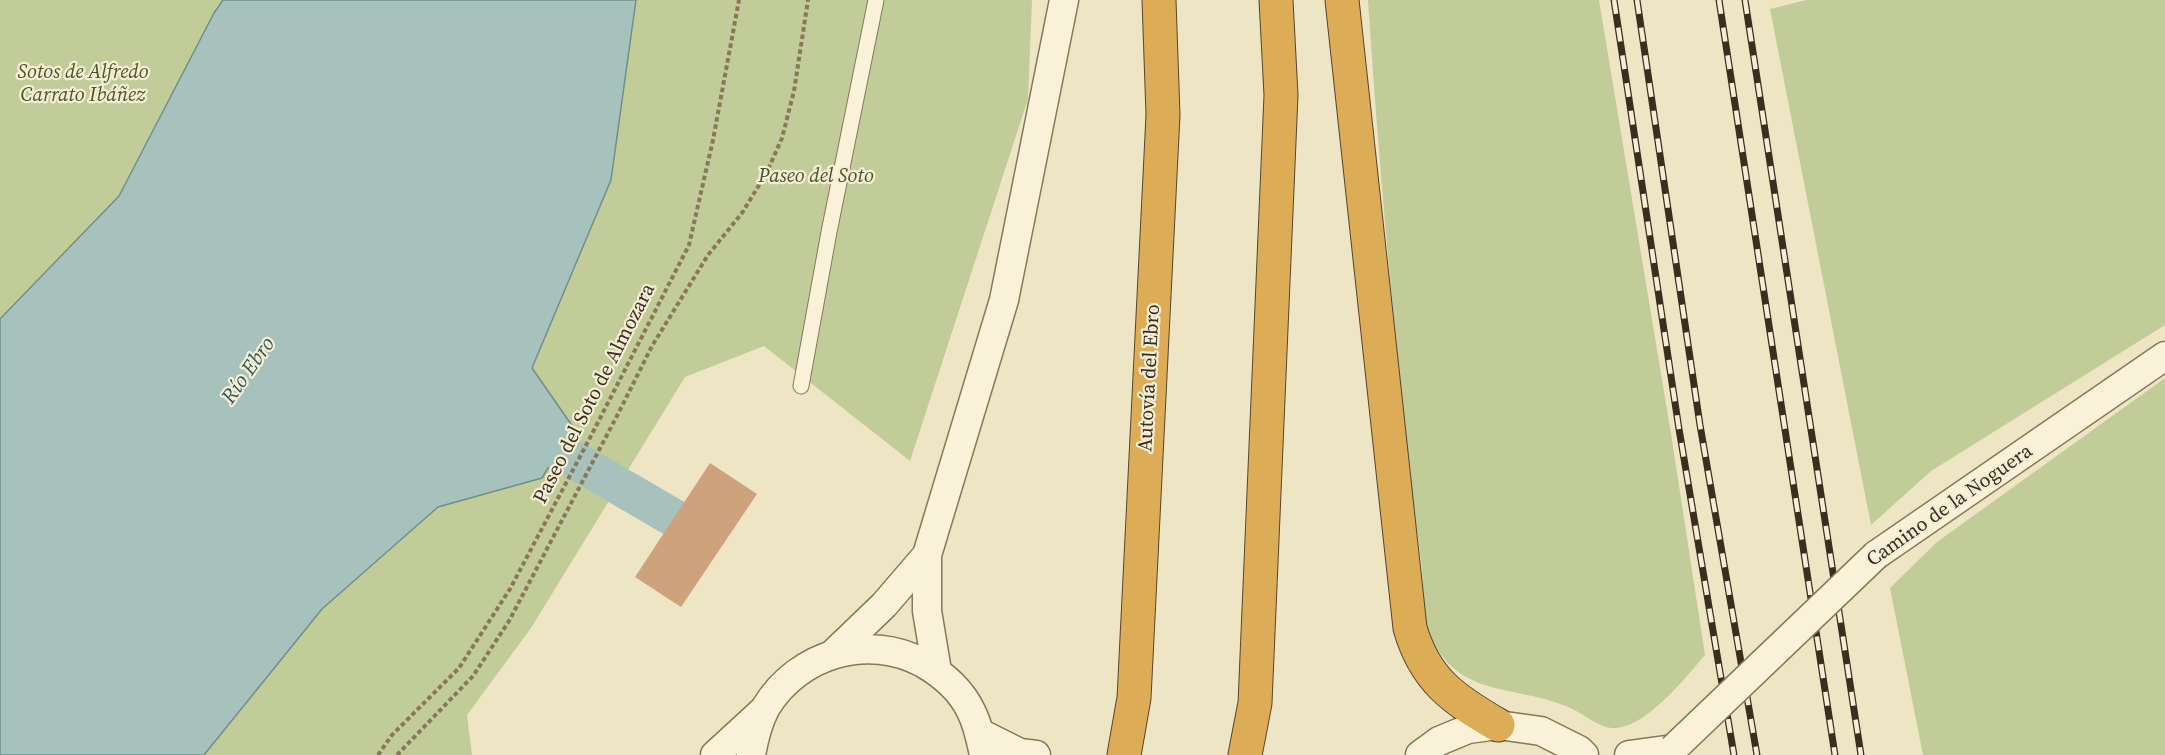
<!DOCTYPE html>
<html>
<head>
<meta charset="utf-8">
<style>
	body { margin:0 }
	canvas { display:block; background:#eee5c5 }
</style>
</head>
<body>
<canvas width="2165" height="755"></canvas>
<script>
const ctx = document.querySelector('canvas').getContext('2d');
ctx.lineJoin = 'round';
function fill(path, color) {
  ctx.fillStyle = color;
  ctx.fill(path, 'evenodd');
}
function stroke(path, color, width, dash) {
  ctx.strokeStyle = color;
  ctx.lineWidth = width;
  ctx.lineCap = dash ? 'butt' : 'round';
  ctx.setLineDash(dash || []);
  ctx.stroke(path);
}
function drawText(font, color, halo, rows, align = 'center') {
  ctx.font = font + ' "Source Serif 4",serif';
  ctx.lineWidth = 4.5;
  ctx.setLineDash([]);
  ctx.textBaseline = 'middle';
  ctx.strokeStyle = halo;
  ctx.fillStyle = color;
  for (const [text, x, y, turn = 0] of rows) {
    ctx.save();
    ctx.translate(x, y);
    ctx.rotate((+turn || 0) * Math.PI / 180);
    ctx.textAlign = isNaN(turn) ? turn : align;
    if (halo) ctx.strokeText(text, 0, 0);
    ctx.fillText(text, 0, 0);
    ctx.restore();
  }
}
const green = new Path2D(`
	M 0,0 L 223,0 L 214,13 L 119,196 L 0,319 Z
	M 636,0 L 1032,0 L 1028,99 L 910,461 L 764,346 L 685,377 L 531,628 L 467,715 L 472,755 L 204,755 L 322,609 L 438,507 L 542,478 L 573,428 L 532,369 L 611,180 Z
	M 1368,0 L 1599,0 L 1672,440 L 1705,655 C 1686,677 1644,731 1611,728 C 1597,726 1588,717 1576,711 C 1570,707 1561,704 1554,702 C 1517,689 1469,692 1443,657 C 1434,646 1427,632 1424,618 C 1422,609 1424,598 1423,589 C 1422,560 1417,530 1413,501 C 1394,335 1379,168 1368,0 Z
	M 1806,0 L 2165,0 L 2165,325 L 1931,471 L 1871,525 L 1770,9 Z
	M 2165,378 L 2165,755 L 1923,755 L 1890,588 L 1937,542 Z`);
const water = new Path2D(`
	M 223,0 L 636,0 L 611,180 L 532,368 L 573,427 L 542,478 L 438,507 L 322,609 L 204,755 L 0,755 L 0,319 L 119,196 L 214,13 Z`);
const canal = new Path2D(`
	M 559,451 L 674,518`);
const building = new Path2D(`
	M 710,463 L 757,494 L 681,607 L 635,577 Z`);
const path = new Path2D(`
	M 378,755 L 392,735 L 459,668 L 510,589 L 593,432 L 689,245 L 713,140 L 739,0
	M 397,755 L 473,676 L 509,621 L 618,414 L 652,346 L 708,255 L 742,213 L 767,172 L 782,138 L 794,91 L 808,0`);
const service = new Path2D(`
	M 801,386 L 829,232 L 876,0`);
const minor = new Path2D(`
	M 1876,555 L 2165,356
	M 833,654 L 884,605 L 927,555
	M 937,671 L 927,611 L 927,555 L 1004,300 L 1064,0
	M 980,733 L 1020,753 L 1036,755
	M 715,755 L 764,710
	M 751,755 C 754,738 758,722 766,707 C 798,654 868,633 923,663 C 942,674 961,690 971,711 C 978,725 981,740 984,755
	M 1420,755 L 1439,741 L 1468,729 L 1498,725 L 1541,731 L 1579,750 L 1584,755
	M 1629,755 L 1673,749`);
const motorway = new Path2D(`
	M 1342,0 L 1410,628 C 1425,680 1453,699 1498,725
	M 1124,755 L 1134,698 L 1163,115 L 1159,0
	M 1245,755 L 1255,703 L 1281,95 L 1276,0`);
const rail = new Path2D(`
	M 1614,0 L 1679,429 L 1734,755
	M 1637,0 L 1700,425 L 1757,755
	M 1719,0 L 1835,755
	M 1745,0 L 1861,755`);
const minorBridge = new Path2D(`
	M 1673,749 L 1876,555`);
const parkNames = [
	["Sotos de Alfredo",83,73],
	["Carrato Ibáñez",83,96],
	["Paseo del Soto",816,177]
];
const streetNames = [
	["Autovía del Ebro",1150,378,-87],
	["Paseo del Soto de Almozara",595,394,-63],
	["Camino de la Noguera",1950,506,-35]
];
const waterNames = [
	["Río Ebro",249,371,-55]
];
fill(green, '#c2cc99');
fill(water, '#a7c1bc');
stroke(water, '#6d908a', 1.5);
stroke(canal, '#a7c1bc', 38);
fill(building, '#cca37b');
stroke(service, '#89775b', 17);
stroke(minor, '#89775b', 31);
stroke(motorway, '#57452f', 35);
stroke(path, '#89775b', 4, [4.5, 3]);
stroke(service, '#f9f1d8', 15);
stroke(minor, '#f9f1d8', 28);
stroke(motorway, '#dcac57', 33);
stroke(rail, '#392e1f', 7);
stroke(rail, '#f5eed5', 4.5, [14]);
stroke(minorBridge, '#89775b', 31, []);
stroke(minorBridge, '#f9f1d8', 28);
drawText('italic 20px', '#465626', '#f5eed5', parkNames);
drawText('20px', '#392e1f', '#f5eed5', streetNames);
drawText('italic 21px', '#2e5859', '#f5eed5', waterNames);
</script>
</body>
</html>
